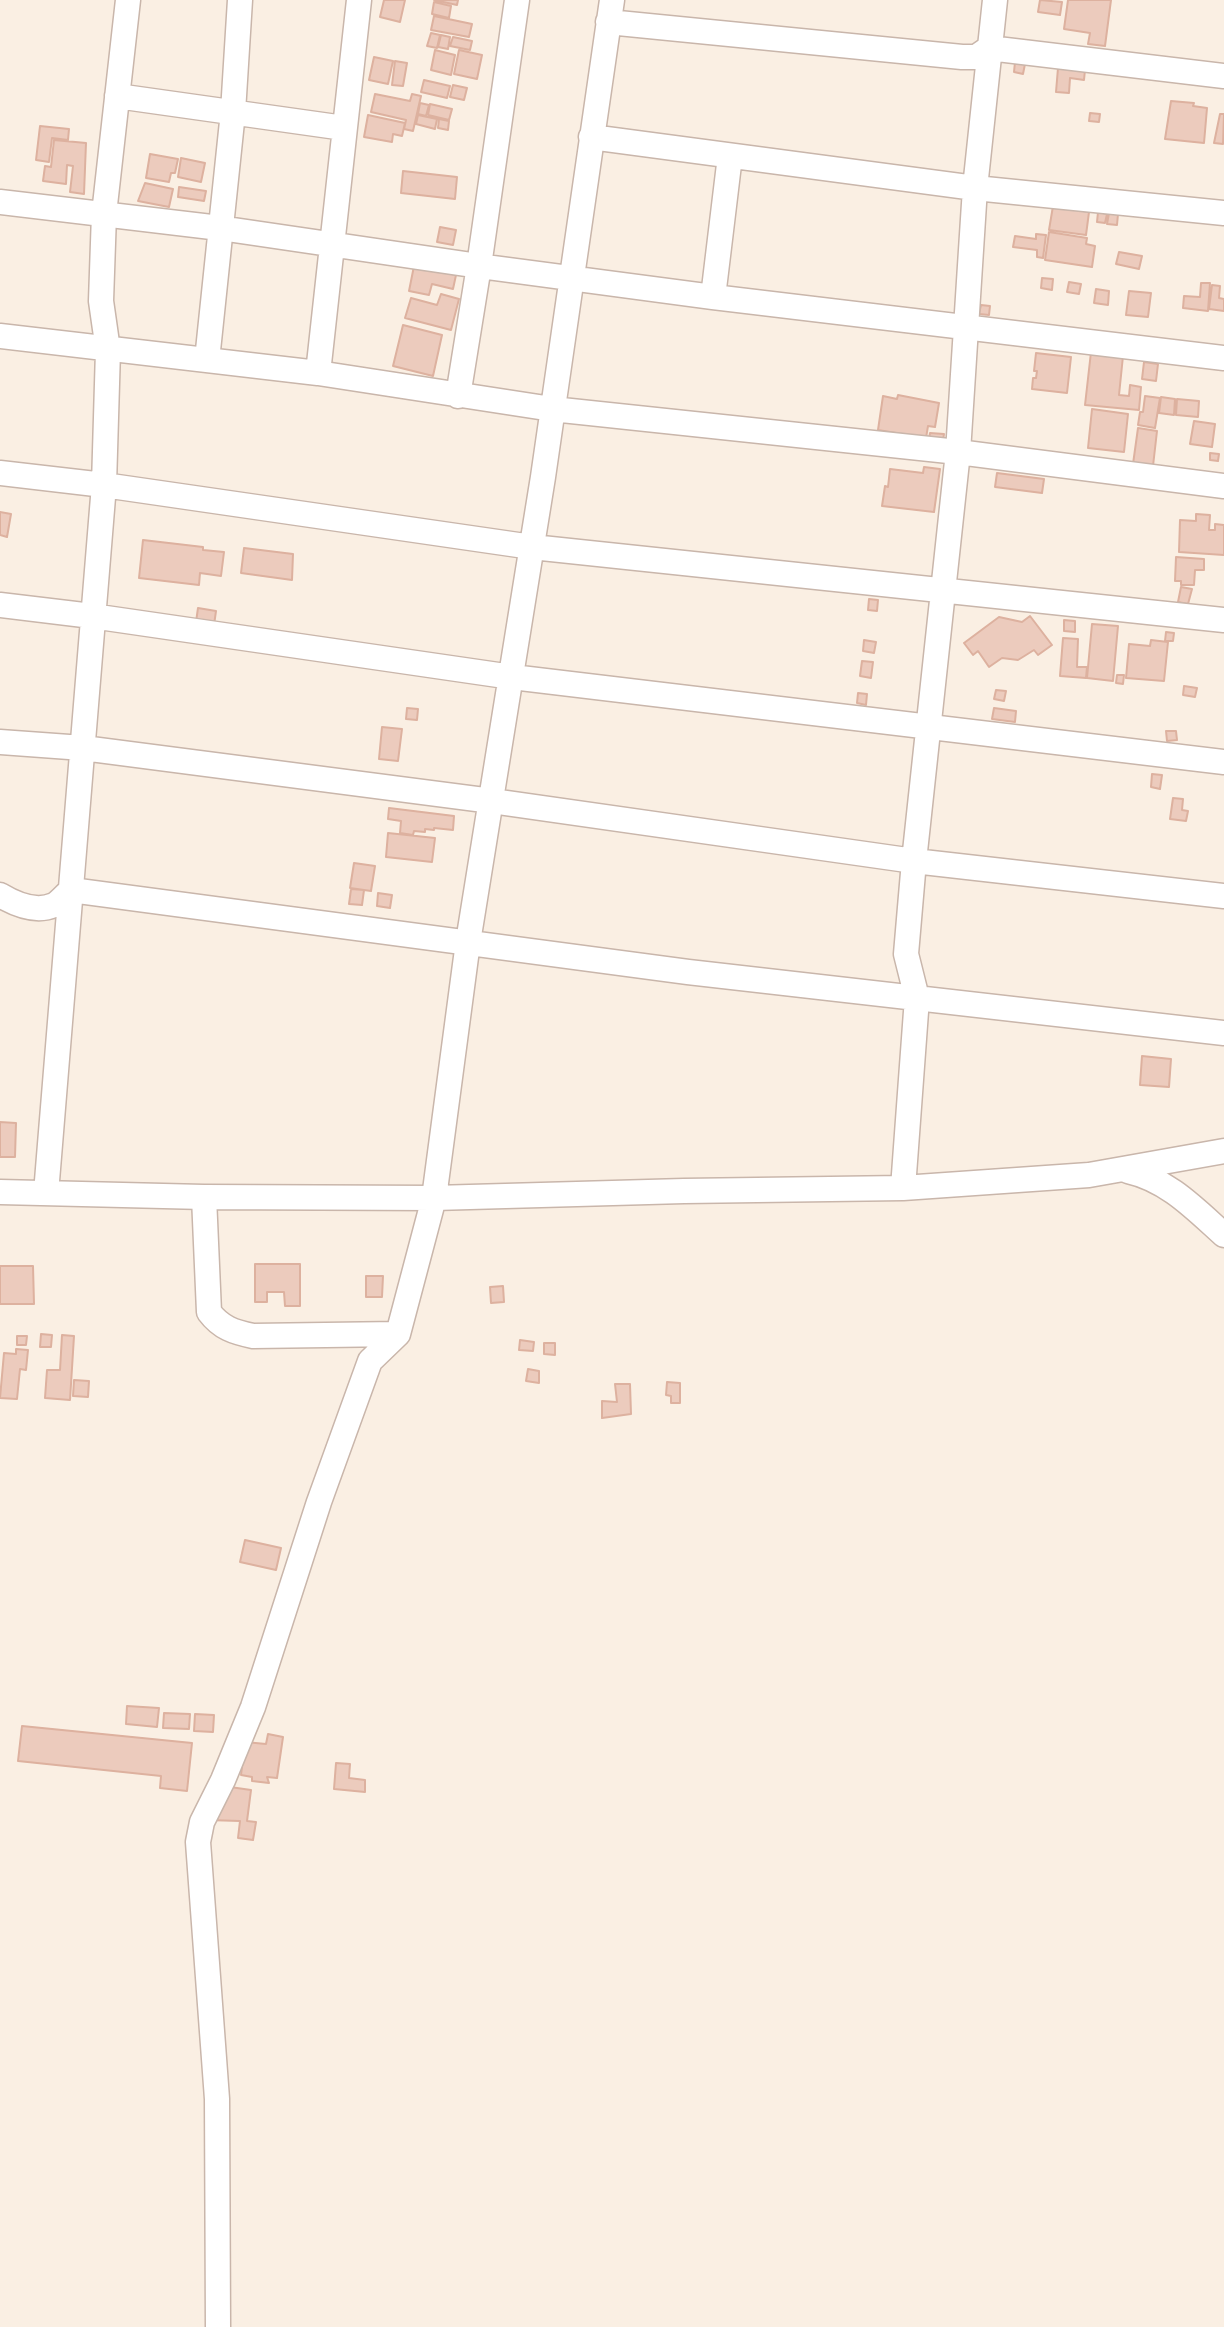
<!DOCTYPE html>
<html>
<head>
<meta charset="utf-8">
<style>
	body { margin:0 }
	canvas { display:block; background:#faefe3 }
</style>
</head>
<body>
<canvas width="1224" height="2327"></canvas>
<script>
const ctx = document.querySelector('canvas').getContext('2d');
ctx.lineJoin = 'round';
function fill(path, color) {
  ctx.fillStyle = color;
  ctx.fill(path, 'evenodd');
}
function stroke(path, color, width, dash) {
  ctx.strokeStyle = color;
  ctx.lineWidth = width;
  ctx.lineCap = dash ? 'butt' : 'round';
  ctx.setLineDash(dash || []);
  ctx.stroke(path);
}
const building = new Path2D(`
	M 384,0 L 405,0 L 400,22 L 380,17 Z
	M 434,0 L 458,0 L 457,5 Z
	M 1040,0 L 1062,2 L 1060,15 L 1038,12 Z
	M 1068,0 L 1111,0 L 1105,46 L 1088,44 L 1090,33 L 1064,29 Z
	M 434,2 L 451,6 L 449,18 L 432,14 Z
	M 434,16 L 472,24 L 469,37 L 431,30 Z
	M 431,33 L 440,35 L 437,48 L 427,46 Z
	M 441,35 L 450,37 L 448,49 L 438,47 Z
	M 453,37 L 472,41 L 470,50 L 450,46 Z
	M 435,50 L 455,55 L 451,75 L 431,70 Z
	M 459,50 L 482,55 L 477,79 L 454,74 Z
	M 374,57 L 393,61 L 388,84 L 369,80 Z
	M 395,61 L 407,63 L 403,86 L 392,85 Z
	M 1015,62 L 1025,64 L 1023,74 L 1014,72 Z
	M 1058,68 L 1085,70 L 1084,80 L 1070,78 L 1069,93 L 1056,92 Z
	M 424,80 L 450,86 L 447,98 L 421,92 Z
	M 453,85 L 467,88 L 464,100 L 450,97 Z
	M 375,94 L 410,101 L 412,94 L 421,96 L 413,131 L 404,129 L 406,120 L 371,112 Z
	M 1171,101 L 1194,103 L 1193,106 L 1207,108 L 1204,143 L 1165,139 Z
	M 420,103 L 429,105 L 426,116 L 418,114 Z
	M 430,104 L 452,109 L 449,120 L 428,115 Z
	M 1090,113 L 1100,114 L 1099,122 L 1089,121 Z
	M 1220,114 L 1224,114 L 1223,144 L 1214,143 Z
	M 368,115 L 405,123 L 402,136 L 393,134 L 392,142 L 364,137 Z
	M 418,115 L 437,119 L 435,129 L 416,124 Z
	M 439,119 L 449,121 L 448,130 L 438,128 Z
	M 40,126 L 69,129 L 68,140 L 52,138 L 49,162 L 36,160 Z
	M 54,140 L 86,143 L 84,194 L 70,192 L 73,166 L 67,165 L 66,184 L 43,181 L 45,166 L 51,167 Z
	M 150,154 L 178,159 L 175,173 L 171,173 L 169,182 L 146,178 Z
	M 181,158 L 205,163 L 201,182 L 178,177 Z
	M 403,171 L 457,177 L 455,199 L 401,193 Z
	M 145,183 L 173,189 L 169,207 L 138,201 Z
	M 179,187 L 206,191 L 204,201 L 178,197 Z
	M 1053,206 L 1089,212 L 1086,235 L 1049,230 Z
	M 1098,212 L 1107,214 L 1105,223 L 1097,222 Z
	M 1109,213 L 1118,214 L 1117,225 L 1107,224 Z
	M 440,227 L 456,230 L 453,245 L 437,242 Z
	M 1049,232 L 1087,238 L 1086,244 L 1095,246 L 1092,267 L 1045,260 Z
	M 1036,234 L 1046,235 L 1043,258 L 1037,257 L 1037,250 L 1013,247 L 1015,236 L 1036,239 Z
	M 1119,252 L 1142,256 L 1139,269 L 1116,264 Z
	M 414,266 L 456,275 L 453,289 L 432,284 L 429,295 L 409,291 Z
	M 1042,278 L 1053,279 L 1052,290 L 1041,288 Z
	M 1069,282 L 1081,284 L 1079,294 L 1067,292 Z
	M 1201,283 L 1210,283 L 1208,311 L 1183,308 L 1184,296 L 1200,297 Z
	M 1212,285 L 1220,286 L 1219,298 L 1224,299 L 1224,311 L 1209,309 Z
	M 1096,289 L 1109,291 L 1108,305 L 1094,303 Z
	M 1129,291 L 1151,293 L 1148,317 L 1126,315 Z
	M 441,294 L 459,299 L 451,330 L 405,318 L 411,298 L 437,305 Z
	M 981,305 L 990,306 L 989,315 L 979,314 Z
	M 403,325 L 442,335 L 433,376 L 393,366 Z
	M 1091,352 L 1123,356 L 1119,395 L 1129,396 L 1130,385 L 1141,387 L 1139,410 L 1085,405 Z
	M 1036,353 L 1071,357 L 1067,393 L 1032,389 L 1033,378 L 1036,378 L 1037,371 L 1034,371 Z
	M 1144,362 L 1158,364 L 1156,381 L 1142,379 Z
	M 898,395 L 939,403 L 935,427 L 928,426 L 926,438 L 878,430 L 883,396 L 897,399 Z
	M 1145,396 L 1160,398 L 1155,428 L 1138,425 L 1140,412 L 1143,412 Z
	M 1161,397 L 1175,399 L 1174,415 L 1159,413 Z
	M 1177,399 L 1199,401 L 1198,417 L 1176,415 Z
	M 1092,409 L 1128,414 L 1124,452 L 1088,448 Z
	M 1194,421 L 1215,424 L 1212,447 L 1190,444 Z
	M 1138,428 L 1157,431 L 1153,466 L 1133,464 Z
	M 930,433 L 944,434 L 942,446 L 928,445 Z
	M 1210,453 L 1219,454 L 1218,461 L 1210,460 Z
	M 924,467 L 940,469 L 934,512 L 882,506 L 885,486 L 888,487 L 890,469 L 923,473 Z
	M 997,473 L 1044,479 L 1042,493 L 995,487 Z
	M 0,512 L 11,514 L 7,537 L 0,535 Z
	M 1196,514 L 1210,515 L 1209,530 L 1215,530 L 1215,524 L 1224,525 L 1224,555 L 1179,552 L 1180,520 L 1196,521 Z
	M 143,540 L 203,547 L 203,550 L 224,552 L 221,576 L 200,573 L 199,585 L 139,578 Z
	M 244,548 L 293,554 L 292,580 L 241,573 Z
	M 1176,557 L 1204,559 L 1204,570 L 1195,570 L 1194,585 L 1181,585 L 1181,581 L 1175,581 Z
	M 1181,587 L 1192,589 L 1188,604 L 1178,602 Z
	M 869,599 L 878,600 L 877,611 L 868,610 Z
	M 198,608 L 216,611 L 214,625 L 196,622 Z
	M 1030,616 L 1052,645 L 1038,655 L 1034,650 L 1018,660 L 1002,658 L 989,667 L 978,651 L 973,655 L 964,643 L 999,617 L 1022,622 Z
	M 1064,620 L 1075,621 L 1075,632 L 1064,631 Z
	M 1092,624 L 1118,626 L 1113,681 L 1087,678 Z
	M 1166,632 L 1174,633 L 1173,641 L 1165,641 Z
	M 1063,638 L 1078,639 L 1077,667 L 1087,667 L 1086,678 L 1060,676 Z
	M 864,640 L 876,642 L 874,653 L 863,651 Z
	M 1151,640 L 1168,642 L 1164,681 L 1126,678 L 1129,644 L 1150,646 Z
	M 862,661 L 873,662 L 871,678 L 860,676 Z
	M 1117,675 L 1124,675 L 1123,684 L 1116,683 Z
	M 1184,686 L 1197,688 L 1195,697 L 1183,695 Z
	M 996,690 L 1006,691 L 1004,701 L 994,699 Z
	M 858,693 L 867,694 L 866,705 L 857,703 Z
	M 407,708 L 418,709 L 417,720 L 406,719 Z
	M 994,708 L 1016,711 L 1015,722 L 992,719 Z
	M 382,727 L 402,729 L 398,761 L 379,759 Z
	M 1166,731 L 1176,731 L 1177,740 L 1167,741 Z
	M 1152,774 L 1162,775 L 1160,789 L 1151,787 Z
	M 1173,798 L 1183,799 L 1182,810 L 1188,811 L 1186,821 L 1170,819 Z
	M 389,808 L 454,816 L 453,830 L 434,828 L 434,830 L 425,829 L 425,832 L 414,831 L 413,835 L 400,833 L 401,821 L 388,819 Z
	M 388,833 L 435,838 L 432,862 L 386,857 Z
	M 354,863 L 375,866 L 371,891 L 350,888 Z
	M 351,889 L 364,890 L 362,905 L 349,904 Z
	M 378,893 L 392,895 L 390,908 L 377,906 Z
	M 1142,1056 L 1171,1059 L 1169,1087 L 1140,1085 Z
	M 0,1122 L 16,1123 L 15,1157 L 0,1157 Z
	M 255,1264 L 300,1264 L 300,1306 L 285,1306 L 284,1292 L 267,1292 L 267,1302 L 255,1302 Z
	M 0,1266 L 33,1266 L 34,1304 L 0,1304 Z
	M 366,1276 L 383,1276 L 382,1297 L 366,1297 Z
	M 503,1286 L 504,1302 L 491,1303 L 490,1287 Z
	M 41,1334 L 52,1335 L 51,1347 L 40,1347 Z
	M 62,1335 L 74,1336 L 70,1400 L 45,1398 L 47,1370 L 60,1370 Z
	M 17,1336 L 27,1336 L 26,1345 L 17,1345 Z
	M 520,1340 L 534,1342 L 533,1351 L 519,1350 Z
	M 544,1343 L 555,1343 L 555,1355 L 544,1354 Z
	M 16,1349 L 28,1350 L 26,1370 L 20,1369 L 17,1399 L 0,1398 L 4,1353 L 16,1354 Z
	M 528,1369 L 539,1371 L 539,1383 L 526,1381 Z
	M 74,1380 L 89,1381 L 88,1397 L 73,1396 Z
	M 667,1382 L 680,1383 L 680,1403 L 671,1403 L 671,1396 L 666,1395 Z
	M 615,1384 L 630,1384 L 631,1414 L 602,1418 L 602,1401 L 617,1402 Z
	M 245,1540 L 281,1548 L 276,1570 L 240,1562 Z
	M 127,1706 L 159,1708 L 157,1727 L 126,1724 Z
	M 164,1713 L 190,1714 L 189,1729 L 163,1728 Z
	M 195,1714 L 214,1715 L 213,1732 L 194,1731 Z
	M 22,1726 L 192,1743 L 187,1791 L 160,1788 L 161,1776 L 18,1761 Z
	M 268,1734 L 283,1737 L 277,1778 L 267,1777 L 269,1783 L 252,1781 L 252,1777 L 241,1775 L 245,1742 L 266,1744 Z
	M 336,1763 L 350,1764 L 349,1778 L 365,1780 L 365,1792 L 334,1789 Z
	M 216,1785 L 251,1790 L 247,1821 L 256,1822 L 253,1840 L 238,1838 L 240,1821 L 207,1820 Z`);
const minor = new Path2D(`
	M 608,22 L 962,57 L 976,57 L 989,48 L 1224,76
	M 117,96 L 344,128
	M 591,137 L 975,188 L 1224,213
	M 0,202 L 220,228 L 479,266 L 713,297 L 1224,358
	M 713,297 L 730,156
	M 0,336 L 318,373 L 552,409 L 958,452 L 1224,486
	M 207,360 L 233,112 L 240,0
	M 318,373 L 359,0
	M 458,396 L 479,266 L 517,0
	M 0,473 L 104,485 L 532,547 L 1224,620
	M 0,605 L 92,616 L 512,677 L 1224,762
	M 0,742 L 83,748 L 492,801 L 914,861 L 1224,896
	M 0,895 C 15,904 36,913 54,905 C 60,902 66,894 71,890 L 688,972 L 1224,1033
	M 1128,1171 C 1168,1180 1195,1209 1224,1235
	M 903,1188 L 917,998 L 906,954 L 914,861 L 958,452 L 975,188 L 995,0
	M 0,1192 L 204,1197 L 434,1198 L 684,1191 L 903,1188 L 1089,1175 L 1224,1151
	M 46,1193 L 104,485 L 108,350 L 101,301 L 104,214 L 128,0
	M 204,1197 L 209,1312 C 221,1328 234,1332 253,1336 L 398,1334
	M 218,2327 L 217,2099 L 198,1842 L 202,1822 L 223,1780 L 253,1707 L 319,1502 L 370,1361 L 398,1334 L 434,1198 L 468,942 L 543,477 L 612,0`);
fill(building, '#eccbbd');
stroke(building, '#ddb19f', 2);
stroke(minor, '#c9b6ab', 27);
stroke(minor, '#fff', 24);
</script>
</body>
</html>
